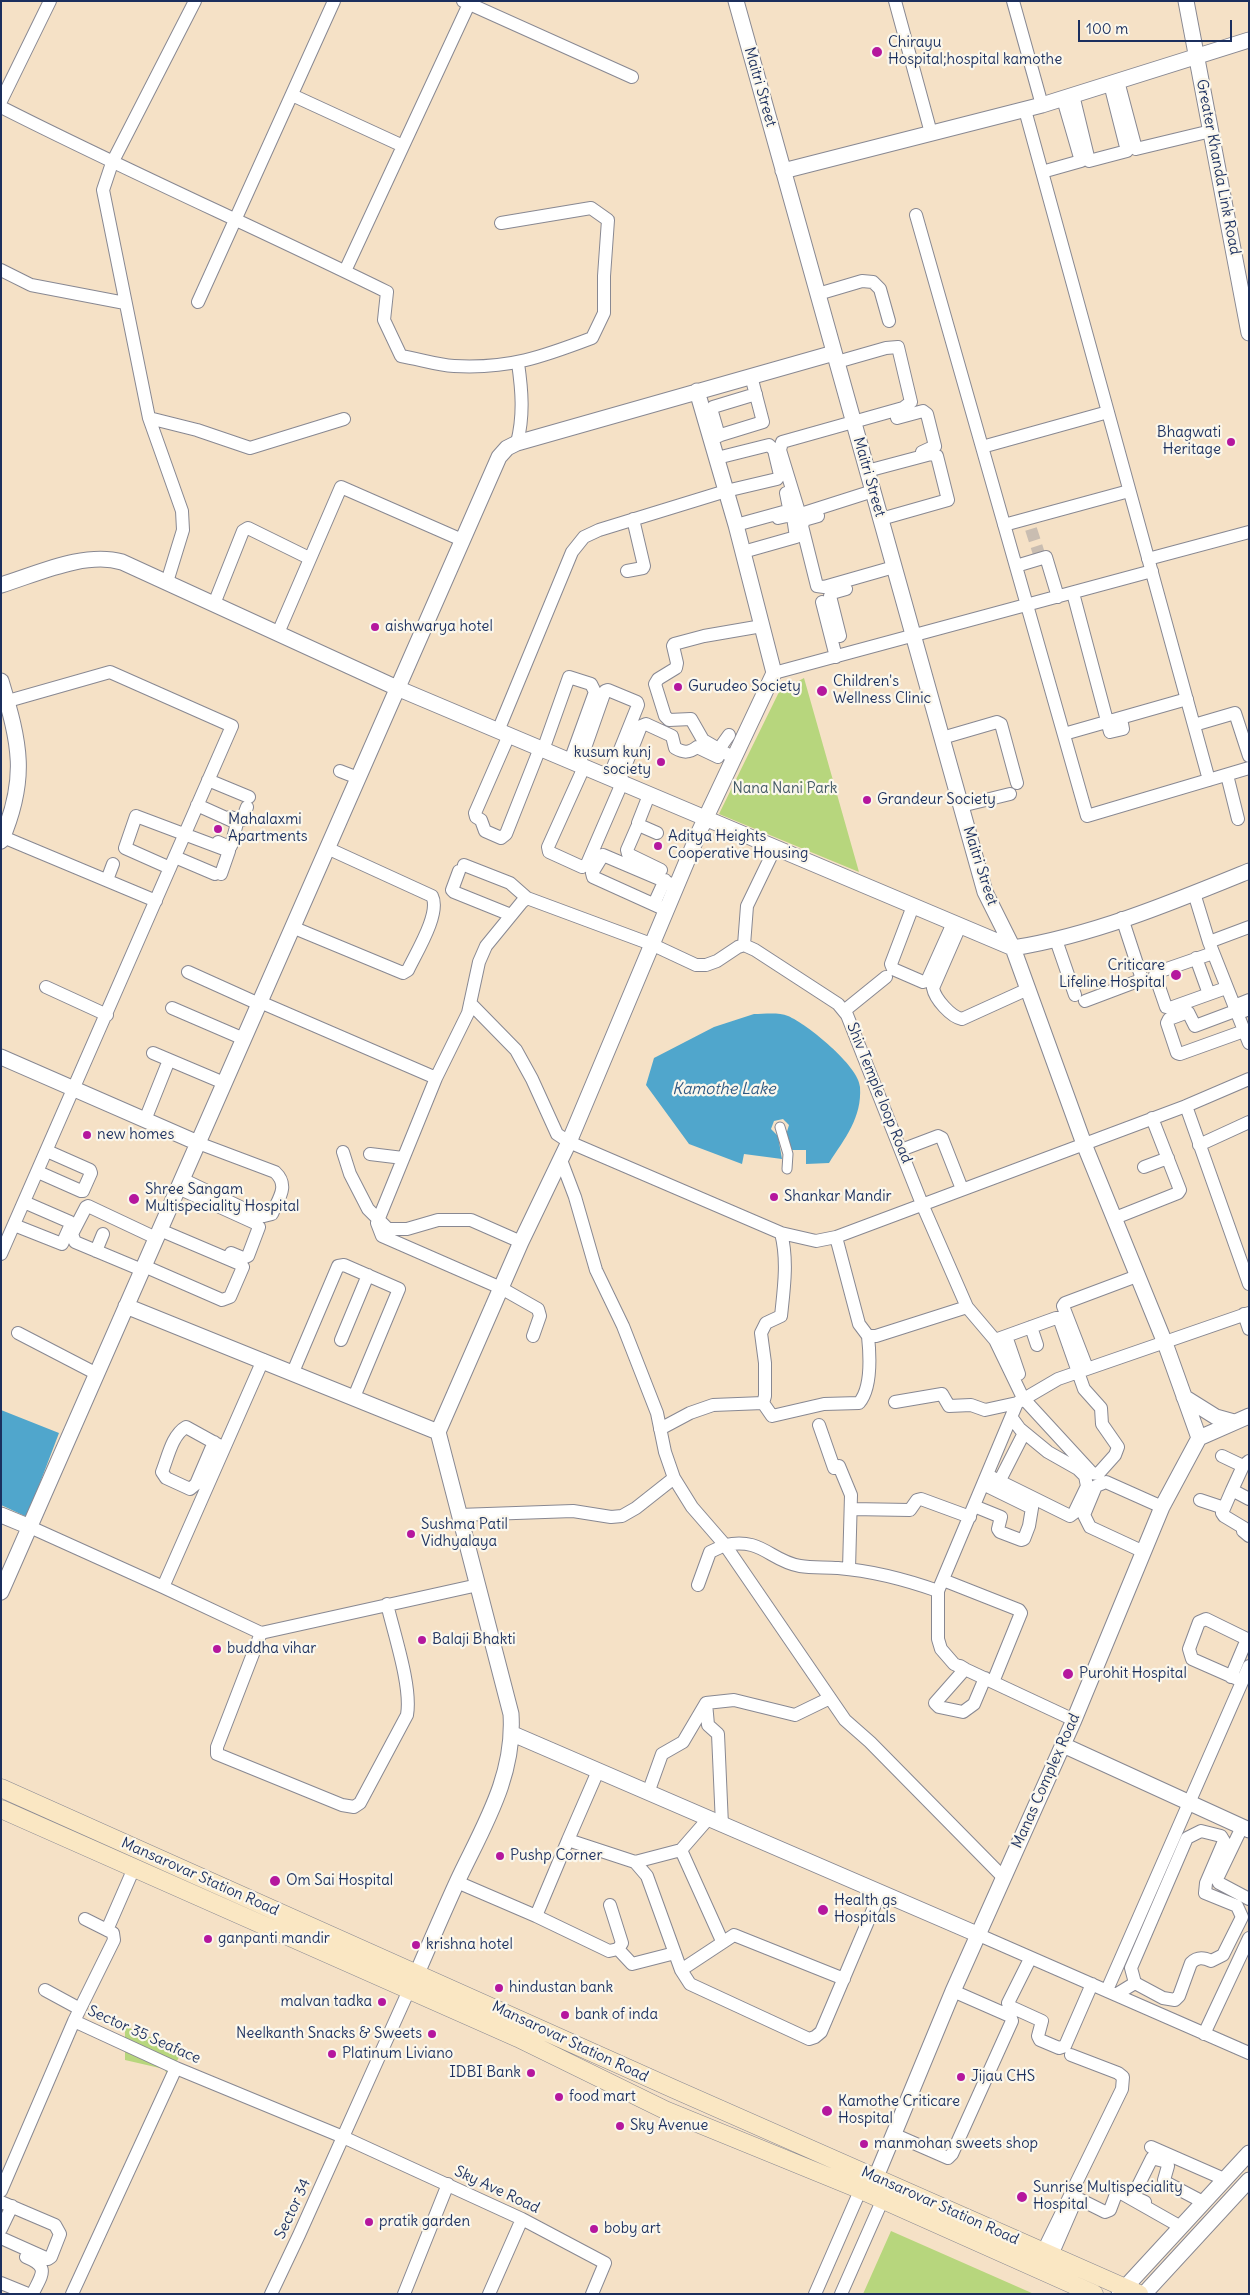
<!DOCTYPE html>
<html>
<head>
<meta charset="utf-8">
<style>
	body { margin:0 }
	#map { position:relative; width:1250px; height:2295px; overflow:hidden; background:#f5e1c6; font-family:Delius,sans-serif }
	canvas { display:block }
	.frame { position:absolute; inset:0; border:2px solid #1b2f5e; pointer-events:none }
	.scale { position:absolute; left:1078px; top:20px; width:154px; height:22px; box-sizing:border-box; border:2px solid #1b2f5e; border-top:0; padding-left:6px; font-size:15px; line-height:18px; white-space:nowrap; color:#1b2f5e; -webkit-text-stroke:4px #fbf7ec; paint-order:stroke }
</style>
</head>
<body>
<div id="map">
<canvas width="1250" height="2295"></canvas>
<div class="frame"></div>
<div class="scale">100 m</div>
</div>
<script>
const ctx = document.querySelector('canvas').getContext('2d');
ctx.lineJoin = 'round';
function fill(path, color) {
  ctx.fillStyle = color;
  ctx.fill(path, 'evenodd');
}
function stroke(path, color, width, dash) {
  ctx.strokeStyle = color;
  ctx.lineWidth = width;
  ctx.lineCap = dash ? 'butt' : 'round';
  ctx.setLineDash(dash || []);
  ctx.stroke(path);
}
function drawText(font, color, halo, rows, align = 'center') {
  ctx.font = font + ' Delius,sans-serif';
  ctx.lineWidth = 4.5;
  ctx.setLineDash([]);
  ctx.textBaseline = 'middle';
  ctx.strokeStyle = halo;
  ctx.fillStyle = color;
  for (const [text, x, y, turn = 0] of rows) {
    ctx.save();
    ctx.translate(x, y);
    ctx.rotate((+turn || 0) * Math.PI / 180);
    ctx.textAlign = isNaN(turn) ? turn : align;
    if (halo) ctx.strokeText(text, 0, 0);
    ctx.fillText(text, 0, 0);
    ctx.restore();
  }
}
const green = new Path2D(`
	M 804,678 L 859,872 L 719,814 L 779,692 Z
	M 125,2026 L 182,2051 L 169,2077 L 164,2069 L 125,2060 Z
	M 891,2231 L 1034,2294 L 863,2294 Z`);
const water = new Path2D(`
	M 754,1014 C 764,1014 779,1012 788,1016 C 807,1024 859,1066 860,1087 C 862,1118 845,1138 829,1163 L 806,1164 L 806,1150 L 792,1150 L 786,1135 L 789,1125 L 783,1119 L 774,1121 L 771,1129 L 778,1136 L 782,1159 L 744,1154 L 742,1164 L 689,1144 L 646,1085 L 654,1058 L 714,1027 Z
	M 1,1410 L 59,1433 L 27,1517 L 1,1505 Z`);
const minorTunnel = new Path2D(`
	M 1031,529 L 1039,554`);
const pedestrian = new Path2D(`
	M 780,1127 L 788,1154 L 787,1169`);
const minor = new Path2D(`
	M 463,1 L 632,77
	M 895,1 L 931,133
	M 1013,1 L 1042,105
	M 1118,81 L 1136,149 L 1211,131
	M 292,95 L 403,146
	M 1073,95 L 1089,161 L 1127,151 L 1110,84
	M 1,101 L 50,1
	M 1,107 C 129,172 259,229 387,292 L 384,320 L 401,356 C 419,359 437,365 454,366 C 509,369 542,357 592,338 L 604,313 L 604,276 L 608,220 L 591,208 L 501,223
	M 1025,110 L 1209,780
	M 1042,172 L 1081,161 L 1063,99
	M 916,215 L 1087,816 L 1249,768
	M 1,270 L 31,285 L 125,303
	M 345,271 L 469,4
	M 818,294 L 862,281 L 873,282 L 880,289 L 889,321
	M 198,302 L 334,1
	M 837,362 L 886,348 L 898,347 L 911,402 L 903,408 L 782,442 L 780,450 L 799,512 L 804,513 L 873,491
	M 149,418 L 197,430 L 250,448 L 344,419
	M 897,418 L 923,411 L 927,414 L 935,446 L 922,452
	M 719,436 L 712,412 L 713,407 L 756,394
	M 711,438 L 763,422 L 751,376
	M 517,443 C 524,415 522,391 518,363
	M 982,447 L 1108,412
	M 867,471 L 931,454 L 937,456 L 948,500 L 881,519
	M 818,516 L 804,520 L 802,526 L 817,586 L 824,587 L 894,567
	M 736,525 L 787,511 L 789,508 L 786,493
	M 1004,525 L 1129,491
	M 743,552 L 796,537 L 793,517 L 787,516 L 778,518
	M 1148,559 L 1249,532
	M 1016,566 L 1046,557 L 1058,597
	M 627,571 L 643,568 L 644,566 L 633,519
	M 167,582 L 183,530 L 182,511 L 149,418 L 103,190 L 112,163 L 195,1
	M 1073,593 L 1110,732 L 1123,729 L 1121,718
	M 822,602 L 836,657
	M 214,604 L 243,531 L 248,528 L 309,558
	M 278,633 L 341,487 L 462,540
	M 840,636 L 830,596 L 832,593 L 846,589
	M 774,673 L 1152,571
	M 1,703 L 110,672 L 232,726 L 1,1254
	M 1194,725 L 1235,713 L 1249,756
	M 498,731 L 572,552 L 584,537 L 599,530 L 726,491 L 777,479 L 780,475 L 774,450 L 769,445 L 717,458
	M 1064,734 L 1187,699
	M 509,735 L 475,813 L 476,817 L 481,820 L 485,831 L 501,838 L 506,834 L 540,748
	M 942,738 L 997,722 L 1001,724 L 1017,783
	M 719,749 L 729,735
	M 543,750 L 569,677 L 591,684 L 595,692 L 570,761
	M 734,758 L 703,740 L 691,719 L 669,720 L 665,716 L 655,684 L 658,679 L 676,668 L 677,663 L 673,646 L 674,644 L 704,636 L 762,626
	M 579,765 L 605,691 L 608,690 L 637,702 L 638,705 L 609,777
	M 584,767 L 548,847 L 549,852 L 582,867 L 587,864 L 622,783
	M 340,771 L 358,778
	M 1227,775 L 1238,819
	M 208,780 L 249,797
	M 619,782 L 641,726 L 646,724 L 672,736 L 675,748 C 684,753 689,753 697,747 L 718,757
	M 197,805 L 237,823 L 231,846 L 229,847 L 218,842
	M 961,806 L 1010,794
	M 230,817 L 242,820 L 247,807
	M 638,823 L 649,795
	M 657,833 L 641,826 L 637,827 L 627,850 L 628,854 L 661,870
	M 3,837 L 156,901
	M 175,857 L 215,874
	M 464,865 L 510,883 L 527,898
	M 170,868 L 125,848 L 136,816 L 229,851 L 221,874
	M 459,871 L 452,890 L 454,892 L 511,915
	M 107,880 L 113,864
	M 1194,893 L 1209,942 L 1249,1043
	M 654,904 L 665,880
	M 913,906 L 891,964 L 893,969 L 923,982 L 927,981 L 953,923
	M 666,910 L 593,877 L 592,873 L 603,855 L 676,886
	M 960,926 L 933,988 C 935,999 951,1017 962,1019 L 1028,989
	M 292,927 L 403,973 L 408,970 C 416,953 441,913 432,896 L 327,848
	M 1056,940 L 1075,995
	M 1209,942 L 1249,927
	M 744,945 L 747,906 L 775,848
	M 1213,953 L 1158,972 L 1155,975 L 1166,1007 L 1170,1008 L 1226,988
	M 1196,958 L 1209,994
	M 188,972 L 259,1004
	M 46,987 L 107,1015
	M 1085,1001 L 1138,981 L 1141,976 L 1122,918
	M 260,1002 L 436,1078
	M 470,1003 L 516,1050 L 532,1079 L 557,1134 L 569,1142 L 781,1233 L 816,1241 L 836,1237 L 1186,1106 L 1249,1079
	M 1234,1006 L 1249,1000
	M 172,1008 L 244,1039
	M 844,1011 L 886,977
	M 1235,1011 L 1195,1026 L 1188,1012 L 1169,1019 L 1167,1023 L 1177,1053 L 1180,1054 L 1244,1031
	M 1237,1014 L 1249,1009
	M 153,1053 L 224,1083
	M 1186,1106 L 1249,1284
	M 145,1120 L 167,1065
	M 1199,1145 L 1249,1122
	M 901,1150 L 938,1136 L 942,1138 L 962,1189
	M 343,1152 L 350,1174 L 368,1209 L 388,1229 L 407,1229 L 438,1220 L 471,1220 L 521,1242
	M 370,1154 L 403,1158
	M 561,1160 L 575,1197 L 596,1270 L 623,1326 L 657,1413 L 665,1452 L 674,1478 L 692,1507 L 725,1545 C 762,1537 770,1561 800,1566 C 812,1568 825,1567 838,1568 C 874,1571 904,1579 938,1591
	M 1144,1167 L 1168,1158
	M 38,1172 L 81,1191 L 83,1191 L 91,1173 L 90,1170 L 47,1151
	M 182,1179 L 257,1215 L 264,1216 L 272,1214 C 278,1199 290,1186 275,1172 L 198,1143
	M 178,1188 L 255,1223 L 259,1227 L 248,1256 L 243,1258 L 231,1253
	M 1115,1218 L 1178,1193 L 1180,1190 L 1152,1118
	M 14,1225 L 62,1244 L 71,1224 L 70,1222 L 24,1202
	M 836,1237 L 859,1324 L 868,1336 L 876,1336 L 967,1307
	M 96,1251 L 103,1234
	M 144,1266 L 222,1300 L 230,1297 L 243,1267 L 240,1264 L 160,1230
	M 142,1270 L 75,1242 L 72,1234 L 86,1207 L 88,1206 L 156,1238
	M 1244,1314 L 1249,1329
	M 1031,1327 L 1037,1345
	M 18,1333 L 97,1374
	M 533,1336 L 540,1316 L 538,1309 L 501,1288 L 382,1236 L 377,1223 L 436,1078 L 468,1013 L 479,962 L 486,946 L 522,902 L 527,898 L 651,944 L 696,965 L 706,965 L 717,961 L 738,947 L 744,945 L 755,950 L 838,1004 L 847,1015 L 922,1204 L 967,1307 L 995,1340 L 1023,1398 L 1092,1473 L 1098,1474 L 1115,1455 L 1118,1447 L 1102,1424 L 1101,1408 L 1084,1389 L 1059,1318 L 1056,1318 L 995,1340
	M 1006,1336 L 1019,1374
	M 341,1340 L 368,1275
	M 1087,1368 L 1063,1306 L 1065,1303 L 1137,1276
	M 293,1372 L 338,1266 L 344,1265 L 399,1289 L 354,1397
	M 895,1402 L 942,1394 L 949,1406 L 971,1405 L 985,1410 L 1017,1403
	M 763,1403 L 772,1416 L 824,1404 L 859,1403 C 872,1388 870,1355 868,1336
	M 819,1425 L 834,1468 L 839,1466 L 851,1495 L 849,1569
	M 660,1429 L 690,1413 L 713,1405 L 763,1403 L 765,1396 L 765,1363 L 761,1333 L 766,1323 L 781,1316 C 784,1288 788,1260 781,1233
	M 214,1442 L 196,1484 L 190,1489 L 166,1478 L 162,1472 C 168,1457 172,1435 186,1427 L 224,1448
	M 1222,1456 L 1243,1466
	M 1249,1461 L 1243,1466 L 1232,1490 L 1249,1499
	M 987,1475 L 1070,1516 L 1074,1513 L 1087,1486 L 1085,1476 L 1078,1469 L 1048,1452 L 1020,1429 L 1012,1418
	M 1000,1480 L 1024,1433
	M 1232,1490 L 1222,1513 L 1224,1516 L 1244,1528 L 1243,1531 L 1249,1536
	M 1200,1500 L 1224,1508
	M 974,1506 L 1001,1517 L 998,1529 L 1000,1532 L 1021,1540 L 1024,1539 L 1029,1526 L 1032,1508 L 983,1484
	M 851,1509 L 910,1510 L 917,1500 L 921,1499 L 970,1517
	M 459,1515 L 573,1511 L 611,1517 L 622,1516 L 636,1508 L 674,1478
	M 30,1527 L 163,1587 L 261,1633 L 478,1585
	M 1144,1552 L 1090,1527 L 1084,1515 L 1096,1486 L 1106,1482 L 1162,1507
	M 943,1580 L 1019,1610 L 1021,1613 L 993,1682
	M 698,1585 L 710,1552 L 725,1545 L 845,1720 L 870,1742 L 1004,1878
	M 163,1587 L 263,1360
	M 261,1633 L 217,1747 L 217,1754 L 342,1805 L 354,1807 L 360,1803 L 407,1715 C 412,1687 394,1634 387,1604
	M 960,1666 L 965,1669 L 935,1703 L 939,1707 L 963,1712 L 974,1704 L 985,1678
	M 1231,1677 L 1247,1639
	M 1242,1681 L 1192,1659 L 1189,1649 L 1199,1622 L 1206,1619 L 1249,1640
	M 706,1703 L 708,1725 L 718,1734 L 722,1825
	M 1074,1720 L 954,1664 L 941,1649 L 938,1639 L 938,1591 L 1017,1403 L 1058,1379 L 1249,1313
	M 648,1793 L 662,1754 L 683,1742 L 706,1703 L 734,1700 L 795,1715 L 828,1699
	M 708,1819 L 681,1850 L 722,1941
	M 1242,1827 L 1217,1879 L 1219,1883 L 1249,1899
	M 568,1840 L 598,1771
	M 635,1862 L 681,1850
	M 457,1882 L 536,1916 L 568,1840 L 635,1862 L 647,1876 L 681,1970 L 690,1984 L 809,2039 L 815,2037 L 821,2032 L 880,1893
	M 536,1916 L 609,1951 L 618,1949 L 622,1943 L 610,1905
	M 107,1930 L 134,1868
	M 979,1935 L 1249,2053
	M 618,1949 L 632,1964 L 675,1953
	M 1030,1959 L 1008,2003 L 1009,2006 L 1042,2021 L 1038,2036 L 1040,2040 L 1059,2048 L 1065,2046 L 1092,1984
	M 681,1970 L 734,1935 L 844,1979
	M 45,1990 L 80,2009
	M 1107,1990 L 1249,1666
	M 1117,1994 L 1135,1983 L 1163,1998 L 1175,2000 L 1179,1996 L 1191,1963 C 1197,1957 1203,1957 1211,1961 L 1223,1955 L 1242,1917 L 1237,1906 L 1205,1893 L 1206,1883 L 1224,1841 L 1221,1836 L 1201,1831 L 1187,1838 L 1131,1968 L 1135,1983
	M 74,2021 L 176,2068 L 343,2137 L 522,2219 L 605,2263 L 592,2294
	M 1204,2034 L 1249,1938
	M 893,2134 L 948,2158 L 952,2154 L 1012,2021 L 1010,2016 L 953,1991
	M 1151,2147 L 1224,2179
	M 1,2191 L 74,2021 L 114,1940 L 113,1933 L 85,1919
	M 1,2202 L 55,2225 L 60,2234 L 51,2257 L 48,2259 L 1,2238
	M 1145,2202 L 1136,2198 L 1134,2194 L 1152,2158 L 1167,2162 L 1168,2166 L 1164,2180 L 1165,2182 L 1203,2202
	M 1,2229 L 12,2206
	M 1043,2251 L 1122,2089 L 1123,2077 L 1118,2073 L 1071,2055
	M 1052,2255 L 1075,2202 L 1079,2199 L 1105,2212 L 1110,2210 L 1116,2194 L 1121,2193 L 1181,2227
	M 26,2257 C 50,2267 42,2274 33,2293 L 31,2294
	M 1,2283 L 28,2294
	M 72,2294 L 176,2068
	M 271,2294 L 299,2235 L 409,1990
	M 404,2294 L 448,2184
	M 489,2294 L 522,2219
	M 815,2294 L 863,2184
	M 841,2294 L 886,2192`);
const tertiary = new Path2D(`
	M 736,1 L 985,892 L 1013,948 L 1084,1144 L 1165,1343 L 1199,1438
	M 1186,1 L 1249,333
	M 783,171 L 1042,105 L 1249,40
	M 1,585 C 37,574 85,551 122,562 L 397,688 L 1013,948 C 1094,935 1173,902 1249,871
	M 1,681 C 20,744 28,778 1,841
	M 1,1057 L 198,1143
	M 126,1306 L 438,1432
	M 1184,1397 L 1216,1417 L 1234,1422
	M 1,1515 L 30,1527
	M 1,1592 L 499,457 L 507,448 L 517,443 L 834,353
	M 513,1734 L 979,1935
	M 1063,1745 L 1249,1830
	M 412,1985 C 427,1950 442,1915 458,1880 C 484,1825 515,1776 511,1714 L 438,1432 L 521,1242 L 569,1142 L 700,830 L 774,673 L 736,525 L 697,391
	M 876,2177 L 953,1991 L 1074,1720 L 1162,1507 L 1199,1438 L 1249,1416
	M 1119,2294 L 1249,2153
	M 1144,2294 L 1249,2180`);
const secondary = new Path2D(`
	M 1,1788 L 674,2089 L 1139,2294
	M 1,1809 L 518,2038 L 665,2110 L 861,2190 L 1094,2294`);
const markers = [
	[877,52,6,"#b5179e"],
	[1231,442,5,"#b5179e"],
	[375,627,5,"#b5179e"],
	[678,687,5,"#b5179e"],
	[822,691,6,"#b5179e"],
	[661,762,5,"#b5179e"],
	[867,800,5,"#b5179e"],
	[218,829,5,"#b5179e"],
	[658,846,5,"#b5179e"],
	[1176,975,6,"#b5179e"],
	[87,1135,5,"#b5179e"],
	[774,1197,5,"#b5179e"],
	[134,1199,6,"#b5179e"],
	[411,1534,5,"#b5179e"],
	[422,1640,5,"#b5179e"],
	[217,1649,5,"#b5179e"],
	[1068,1674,6,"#b5179e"],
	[500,1856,5,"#b5179e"],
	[275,1881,6,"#b5179e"],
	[823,1910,6,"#b5179e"],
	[208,1939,5,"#b5179e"],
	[416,1945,5,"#b5179e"],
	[499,1988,5,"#b5179e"],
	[382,2002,5,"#b5179e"],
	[565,2015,5,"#b5179e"],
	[432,2034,5,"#b5179e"],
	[332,2054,5,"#b5179e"],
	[531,2073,5,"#b5179e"],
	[961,2077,5,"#b5179e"],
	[559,2097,5,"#b5179e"],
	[827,2111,6,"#b5179e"],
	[620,2126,5,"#b5179e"],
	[864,2144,5,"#b5179e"],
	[1022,2197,6,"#b5179e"],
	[369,2222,5,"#b5179e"],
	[594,2229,5,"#b5179e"]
];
const poiNames = [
	["Chirayu",888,43],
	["Hospital;hospital kamothe",888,60],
	["Bhagwati",1221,433,"right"],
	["Heritage",1221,450,"right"],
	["aishwarya hotel",385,627],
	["Children's",833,682],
	["Wellness Clinic",833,699],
	["Gurudeo Society",688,687],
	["kusum kunj",651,753,"right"],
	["society",651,770,"right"],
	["Grandeur Society",877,800],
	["Mahalaxmi",228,820],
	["Apartments",228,837],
	["Aditya Heights",668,837],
	["Cooperative Housing",668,854],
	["Criticare",1165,966,"right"],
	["Lifeline Hospital",1165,983,"right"],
	["new homes",97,1135],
	["Shree Sangam",145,1190],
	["Multispeciality Hospital",145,1207],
	["Shankar Mandir",784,1197],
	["Sushma Patil",421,1525],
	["Vidhyalaya",421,1542],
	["Balaji Bhakti",432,1640],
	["buddha vihar",227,1649],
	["Purohit Hospital",1079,1674],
	["Pushp Corner",510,1856],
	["Om Sai Hospital",286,1881],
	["Health gs",834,1901],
	["Hospitals",834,1918],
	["ganpanti mandir",218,1939],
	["krishna hotel",426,1945],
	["hindustan bank",509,1988],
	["malvan tadka",372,2002,"right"],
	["bank of inda",575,2015],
	["Neelkanth Snacks & Sweets",422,2034,"right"],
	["Platinum Liviano",342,2054],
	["IDBI Bank",521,2073,"right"],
	["Jijau CHS",971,2077],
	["food mart",569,2097],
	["Kamothe Criticare",838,2102],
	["Hospital",838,2119],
	["Sky Avenue",630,2126],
	["manmohan sweets shop",874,2144],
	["Sunrise Multispeciality",1033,2188],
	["Hospital",1033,2205],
	["pratik garden",379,2222],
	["boby art",604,2229]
];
const streetNames = [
	["Maitri Street",760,87,74],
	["Greater Khanda Link Road",1218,167,79],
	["Maitri Street",869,477,74],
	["Maitri Street",980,866,72],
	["Shiv Temple loop Road",879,1093,68],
	["Manas Complex Road",1046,1781,-66],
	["Mansarovar Station Road",200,1877,24],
	["Sector 35 Seaface",144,2035,24],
	["Mansarovar Station Road",570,2042,25],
	["Sky Ave Road",497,2190,25],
	["Mansarovar Station Road",940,2206,24],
	["Sector 34",293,2209,-65]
];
const parkNames = [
	["Nana Nani Park",785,789]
];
const waterNames = [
	["Kamothe Lake",724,1089]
];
fill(green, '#b7d67d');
fill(water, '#50a6cc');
stroke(minorTunnel, '#c9bdb1', 12, [12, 6]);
stroke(pedestrian, '#888892', 11);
stroke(minor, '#888892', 14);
stroke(tertiary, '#888892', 17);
stroke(secondary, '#888892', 19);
stroke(pedestrian, '#fff', 9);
stroke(minor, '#fff', 12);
stroke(tertiary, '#fff', 15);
stroke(secondary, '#fae7c3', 18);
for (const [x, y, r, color] of markers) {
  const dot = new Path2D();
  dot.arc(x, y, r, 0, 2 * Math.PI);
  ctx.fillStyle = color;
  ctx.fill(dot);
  stroke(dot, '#fbf7ec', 2);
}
drawText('15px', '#1b2f5e', '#fbf7ec', poiNames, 'left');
drawText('15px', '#1b2f5e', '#fbf7ec', streetNames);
drawText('15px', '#425966', '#fbf7ec', parkNames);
drawText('italic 16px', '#2e5984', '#fbf7ec', waterNames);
</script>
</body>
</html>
